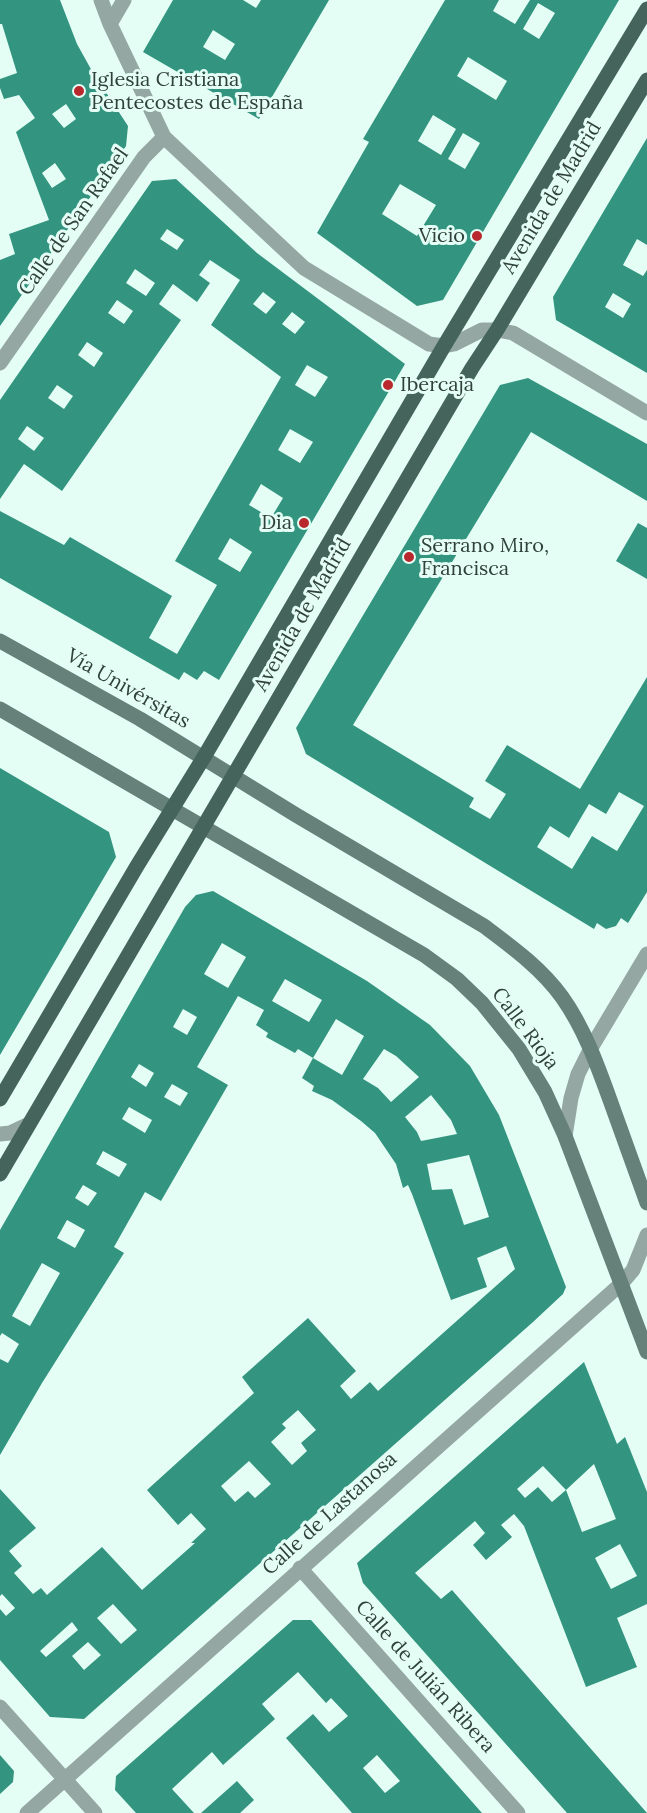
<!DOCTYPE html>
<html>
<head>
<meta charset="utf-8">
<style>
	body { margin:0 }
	canvas { display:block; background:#e4fef6 }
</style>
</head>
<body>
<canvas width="647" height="1813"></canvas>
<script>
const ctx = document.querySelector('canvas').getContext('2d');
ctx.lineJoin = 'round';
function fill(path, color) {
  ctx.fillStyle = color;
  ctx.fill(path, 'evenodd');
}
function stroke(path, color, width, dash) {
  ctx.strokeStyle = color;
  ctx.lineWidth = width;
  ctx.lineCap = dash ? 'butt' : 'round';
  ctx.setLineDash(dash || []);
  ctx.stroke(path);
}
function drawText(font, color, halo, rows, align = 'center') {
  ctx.font = font + ' Lora,serif';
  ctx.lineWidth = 6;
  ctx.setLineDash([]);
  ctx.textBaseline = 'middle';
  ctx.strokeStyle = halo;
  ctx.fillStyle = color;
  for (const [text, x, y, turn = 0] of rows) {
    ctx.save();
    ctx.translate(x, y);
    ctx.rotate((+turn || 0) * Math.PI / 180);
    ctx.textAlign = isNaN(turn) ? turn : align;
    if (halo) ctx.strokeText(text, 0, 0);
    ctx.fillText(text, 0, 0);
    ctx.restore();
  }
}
const building = new Path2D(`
	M 0,0 L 60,0 L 77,44 L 92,71 L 128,126 L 126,146 L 0,326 L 0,260 L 15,254 L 9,234 L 49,220 L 16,132 L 35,118 L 19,95 L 4,99 L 0,88 L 0,79 L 17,73 L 2,24 L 0,24 ZM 66,104 L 76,119 L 64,128 L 52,114 ZM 55,163 L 66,179 L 52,188 L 42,173 Z
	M 173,0 L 243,0 L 256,8 L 261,0 L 329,0 L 259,119 L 143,52 ZM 213,30 L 235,44 L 225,60 L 203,47 Z
	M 445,0 L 499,0 L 493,11 L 515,24 L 530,0 L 619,0 L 443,300 L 417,306 L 317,233 L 369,142 L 363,139 ZM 538,3 L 555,13 L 539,39 L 523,29 ZM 468,57 L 507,81 L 496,100 L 457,76 ZM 433,115 L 456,129 L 441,155 L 418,141 ZM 463,133 L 480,143 L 465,169 L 448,159 ZM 400,184 L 436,205 L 417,236 L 382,214 Z
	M 647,138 L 647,245 L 637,239 L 623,265 L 643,276 L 647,270 L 647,373 L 556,320 L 553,297 ZM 613,293 L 631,304 L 623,318 L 605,307 Z
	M 176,179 L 257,253 L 405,364 L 219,680 L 204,671 L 197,680 L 184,672 L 179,680 L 0,578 L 0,511 L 64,545 L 70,537 L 172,596 L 149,638 L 177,654 L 217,585 L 175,561 L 281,377 L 211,325 L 240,280 L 210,260 L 199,275 L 210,283 L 197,302 L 173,284 L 159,304 L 181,320 L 62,491 L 24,464 L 0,499 L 0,400 L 152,181 ZM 167,229 L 184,240 L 177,250 L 160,239 ZM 135,269 L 155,283 L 146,296 L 126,283 ZM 263,292 L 276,302 L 266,314 L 253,304 ZM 117,300 L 133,311 L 124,324 L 108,313 ZM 292,312 L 305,322 L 295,334 L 282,324 ZM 87,342 L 103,353 L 94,367 L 78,355 ZM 307,365 L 328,377 L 315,397 L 295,385 ZM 57,385 L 73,396 L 64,409 L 48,398 ZM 27,426 L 44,438 L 34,451 L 18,439 ZM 290,429 L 313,442 L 300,463 L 278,450 ZM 261,484 L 283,498 L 271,518 L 249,505 ZM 230,538 L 252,552 L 240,572 L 218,559 Z
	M 528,378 L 647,444 L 647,501 L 531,432 L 353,725 L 474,798 L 469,807 L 490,819 L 506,794 L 485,781 L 507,745 L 580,789 L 647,677 L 647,892 L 628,923 L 621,918 L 616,926 L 606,929 L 597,923 L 594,929 L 306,754 L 296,728 L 500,385 ZM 619,792 L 644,806 L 617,851 L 592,836 L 572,869 L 537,847 L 550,826 L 569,838 L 589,804 L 606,814 Z
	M 638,523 L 647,528 L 647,579 L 616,561 Z
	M 0,768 L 109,832 L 116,857 L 0,1055 Z
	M 213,891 L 367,981 L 430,1025 L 470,1066 L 499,1115 L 566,1287 L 563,1294 L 533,1322 L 84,1719 L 50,1717 L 0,1660 L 0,1609 L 6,1616 L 15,1608 L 2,1594 L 0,1596 L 0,1489 L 36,1528 L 9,1551 L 22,1566 L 14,1573 L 33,1594 L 41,1588 L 47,1595 L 102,1547 L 142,1590 L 195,1543 L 191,1543 L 206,1529 L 191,1513 L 178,1525 L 147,1490 L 254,1393 L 242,1377 L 308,1318 L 356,1371 L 340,1386 L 351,1399 L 370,1382 L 378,1391 L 515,1269 L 506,1246 L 477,1258 L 487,1287 L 451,1300 L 412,1194 L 408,1185 L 403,1188 L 396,1164 L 375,1133 L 361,1121 L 332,1100 L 312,1091 L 314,1086 L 302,1078 L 313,1058 L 342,1075 L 364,1036 L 336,1019 L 313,1058 L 298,1049 L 295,1053 L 266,1037 L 268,1033 L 256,1025 L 264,1010 L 238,996 L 197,1067 L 228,1085 L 161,1201 L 145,1192 L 114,1247 L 124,1253 L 42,1383 L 0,1455 L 0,1359 L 8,1363 L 19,1344 L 2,1333 L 0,1336 L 0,1230 L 185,907 L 196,895 ZM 222,943 L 246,957 L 228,988 L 204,974 ZM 285,979 L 322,1000 L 309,1022 L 272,1001 ZM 183,1009 L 197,1017 L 187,1035 L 173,1027 ZM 384,1049 L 396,1056 L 419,1077 L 391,1102 L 378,1088 L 363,1079 ZM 139,1064 L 154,1073 L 146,1087 L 131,1077 ZM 172,1084 L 188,1093 L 180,1106 L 164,1097 ZM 431,1095 L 451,1120 L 457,1134 L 421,1141 L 417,1132 L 405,1117 ZM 129,1107 L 152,1120 L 145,1133 L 122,1119 ZM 103,1151 L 127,1164 L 119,1177 L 96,1164 ZM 469,1155 L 489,1217 L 464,1225 L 452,1189 L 432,1190 L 427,1164 ZM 83,1185 L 97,1193 L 88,1206 L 75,1198 ZM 67,1220 L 85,1230 L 75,1248 L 57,1238 ZM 42,1263 L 60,1273 L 30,1326 L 12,1316 ZM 298,1410 L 316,1430 L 301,1443 L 307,1451 L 292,1465 L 271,1442 L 286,1428 L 282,1424 ZM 249,1461 L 271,1484 L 255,1498 L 248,1491 L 235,1502 L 221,1486 ZM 113,1604 L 137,1630 L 121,1644 L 97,1618 ZM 72,1622 L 78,1630 L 46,1657 L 40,1651 ZM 88,1642 L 101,1655 L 84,1670 L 72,1656 Z
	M 584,1362 L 617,1444 L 625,1437 L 647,1492 L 647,1604 L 617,1618 L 637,1667 L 586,1687 L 524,1526 L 514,1514 L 501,1525 L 512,1537 L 486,1560 L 473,1545 L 485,1533 L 475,1521 L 415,1573 L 441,1599 L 452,1590 L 647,1813 L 567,1813 L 363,1583 L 357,1563 ZM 594,1464 L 616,1519 L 582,1532 L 566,1490 L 552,1502 L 538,1487 L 525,1498 L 517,1489 L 543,1466 L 566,1490 ZM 620,1544 L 637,1576 L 611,1589 L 595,1558 Z
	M 293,1620 L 311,1620 L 482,1813 L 352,1813 L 286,1738 L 313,1714 L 329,1732 L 348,1716 L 331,1698 L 326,1703 L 298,1672 L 262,1704 L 275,1719 L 223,1765 L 212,1752 L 172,1789 L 194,1813 L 136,1813 L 115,1790 L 116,1776 ZM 377,1755 L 400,1781 L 385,1793 L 363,1768 Z
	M 0,1755 L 14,1771 L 13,1782 L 0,1794 Z
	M 237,1781 L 254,1800 L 240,1813 L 201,1813 Z`);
const street = new Path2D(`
	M 101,0 L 110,24 L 164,137 L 304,268 L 429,344 L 444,346 L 454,344 L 482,330 L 497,330 L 513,333 L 647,413
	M 110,24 L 124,0
	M 0,363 L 144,157 L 164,137
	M 0,1134 L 10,1133 L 29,1124
	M 565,1136 L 571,1098 L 578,1074 L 591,1048 L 647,954
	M 300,1568 L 518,1813
	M 0,1707 L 95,1813
	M 27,1813 L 622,1283 L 633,1270 L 647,1235`);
const secondary = new Path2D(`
	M 0,641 L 140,719 L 296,815 L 484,926 C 512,947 541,968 562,997 C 584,1028 597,1064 610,1100 C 622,1134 635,1169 647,1203
	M 0,709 L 424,955 L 457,979 L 482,1003 L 519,1049 L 545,1092 L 565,1136 L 647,1352`);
const primary = new Path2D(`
	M 0,1099 L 137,866 L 204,757 L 444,346 L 647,9
	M 0,1174 L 472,368 L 497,330 L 647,80`);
const markers = [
	[79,91,6,"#b8282c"],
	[477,236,6,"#b8282c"],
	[388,385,6,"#b8282c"],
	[304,523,6,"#b8282c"],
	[409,557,6,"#b8282c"]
];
const poiNames = [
	["Iglesia Cristiana",91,80],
	["Pentecostes de España",91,103],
	["Vicio",465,236,"right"],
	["Ibercaja",400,385],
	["Dia",292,523,"right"],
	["Serrano Miro,",421,546],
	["Francisca",421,569]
];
const streetNames = [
	["Avenida de Madrid",552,198,-59],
	["Calle de San Rafael",74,222,-55],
	["Avenida de Madrid",303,615,-60],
	["Vía Univérsitas",128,689,30],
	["Calle Rioja",525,1029,53],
	["Calle de Lastanosa",330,1514,-42],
	["Calle de Julián Ribera",425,1677,48]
];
fill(building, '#33957f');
stroke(street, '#95a7a2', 15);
stroke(secondary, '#668179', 15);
stroke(primary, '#45655c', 15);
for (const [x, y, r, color] of markers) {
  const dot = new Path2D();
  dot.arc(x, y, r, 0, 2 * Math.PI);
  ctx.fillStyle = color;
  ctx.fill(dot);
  stroke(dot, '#e4fef6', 2);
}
drawText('20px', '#30413c', '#e4fef6', poiNames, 'left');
drawText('20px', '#30413c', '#e4fef6', streetNames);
</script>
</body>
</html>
